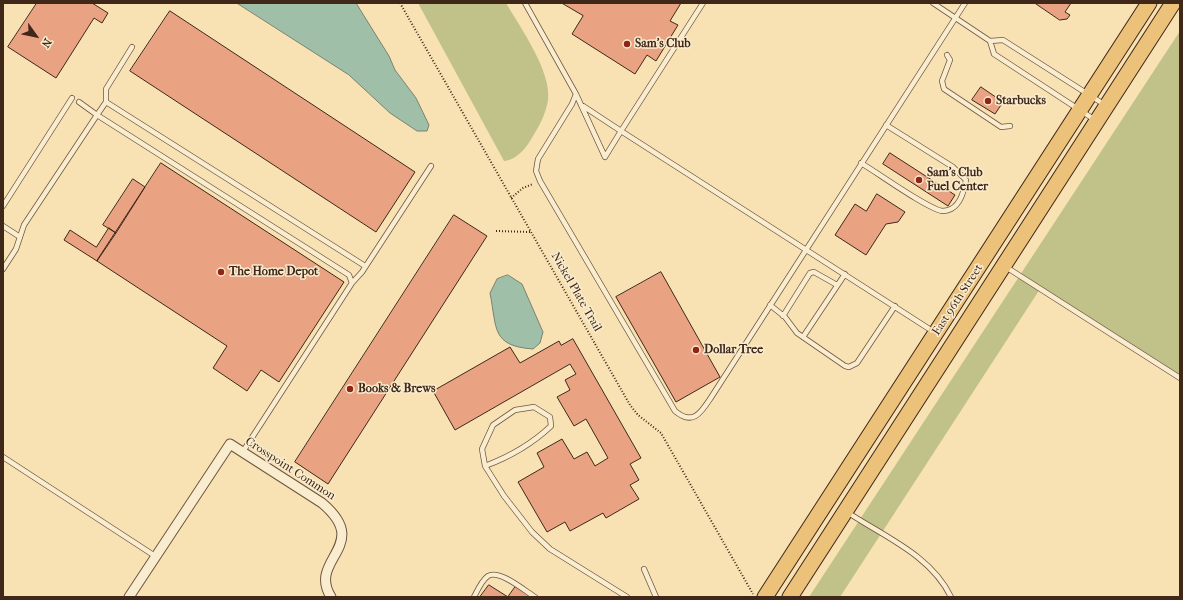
<!DOCTYPE html>
<html>
<head>
<meta charset="utf-8">
<style>
	body { margin:0 }
	#map { position:relative; width:1183px; height:600px; overflow:hidden; background:#f8e2b3; font-family:"IM FELL French Canon",serif }
	canvas { display:block }
	.frame { position:absolute; inset:0; border:4px solid #3f271a; pointer-events:none }
	.north { position:absolute; left:16px; top:16px; width:40px; height:40px; -webkit-text-stroke:3px #faecce; paint-order:stroke; rotate:123deg; font-size:11px; font-weight:700; line-height:16px; text-align:center; color:#3f271a }
	.north::after { content:''; display:block; margin:auto; width:14px; height:18px; background:#3f271a; clip-path:polygon(50% 0,100% 100%,50% 72%,0 100%) }
</style>
</head>
<body>
<div id="map">
<canvas width="1183" height="600"></canvas>
<div class="frame"></div>
<div class="north">N</div>
</div>
<script>
const ctx = document.querySelector('canvas').getContext('2d');
ctx.lineJoin = 'round';
function fill(path, color) {
  ctx.fillStyle = color;
  ctx.fill(path, 'evenodd');
}
function stroke(path, color, width, dash) {
  ctx.strokeStyle = color;
  ctx.lineWidth = width;
  ctx.lineCap = dash ? 'butt' : 'round';
  ctx.setLineDash(dash || []);
  ctx.stroke(path);
}
function drawText(font, color, halo, rows, align = 'center') {
  ctx.font = font + ' "IM FELL French Canon",serif';
  ctx.lineWidth = 3;
  ctx.setLineDash([]);
  ctx.textBaseline = 'middle';
  ctx.strokeStyle = halo;
  ctx.fillStyle = color;
  for (const [text, x, y, turn = 0] of rows) {
    ctx.save();
    ctx.translate(x, y);
    ctx.rotate((+turn || 0) * Math.PI / 180);
    ctx.textAlign = isNaN(turn) ? turn : align;
    if (halo) ctx.strokeText(text, 0, 0);
    ctx.fillText(text, 0, 0);
    ctx.restore();
  }
}
const green = new Path2D(`
	M 418,3 L 506,3 C 520,27 552,72 548,100 C 546,113 540,125 533,136 C 527,147 517,160 504,161 Z
	M 1180,31 L 1180,378 L 1040,289 L 840,597 L 809,597 Z`);
const water = new Path2D(`
	M 237,3 L 356,3 L 389,56 L 395,70 L 416,98 L 429,125 L 427,131 L 417,131 L 390,113 L 349,75 Z
	M 508,275 L 522,284 L 543,332 L 540,343 L 533,349 C 491,346 497,328 490,293 L 497,279 Z`);
const building = new Path2D(`
	M 37,3 L 92,3 L 108,13 L 102,23 L 94,18 L 56,78 L 8,47 Z
	M 562,3 L 681,3 L 670,21 L 678,25 L 656,61 L 647,55 L 635,74 L 572,34 L 583,16 Z
	M 1035,3 L 1071,3 L 1065,12 L 1070,15 L 1067,19 L 1060,20 Z
	M 170,11 L 415,172 L 376,232 L 130,71 Z
	M 981,87 L 1003,102 L 995,114 L 972,100 Z
	M 890,153 L 955,195 L 948,206 L 883,164 Z
	M 161,163 L 344,282 L 279,382 L 261,370 L 247,391 L 213,368 L 227,346 L 97,261 Z
	M 133,179 L 145,187 L 116,233 L 103,225 Z
	M 877,194 L 905,212 L 898,222 L 886,224 L 866,255 L 835,235 L 855,204 L 866,211 Z
	M 454,215 L 487,236 L 328,484 L 295,462 Z
	M 109,228 L 116,233 L 97,261 L 64,240 L 70,230 L 96,247 Z
	M 661,272 L 720,377 L 676,402 L 616,297 Z
	M 573,339 L 641,458 L 630,464 L 639,480 L 630,485 L 639,499 L 606,518 L 603,513 L 570,531 L 565,522 L 547,532 L 518,482 L 544,467 L 537,453 L 562,439 L 574,459 L 587,452 L 595,466 L 608,458 L 586,419 L 574,426 L 557,397 L 570,390 L 565,380 L 576,374 L 570,364 L 455,430 L 433,391 L 510,347 L 520,363 L 559,341 L 561,345 Z
	M 489,585 L 508,597 L 480,597 Z
	M 516,586 L 533,597 L 508,597 Z`);
const path = new Path2D(`
	M 400,3 L 630,405 L 638,415 L 661,433 L 753,594
	M 511,198 L 523,188 L 533,184
	M 496,231 L 530,232`);
const lane = new Path2D(`
	M 525,3 L 576,94 L 572,104 L 538,159 L 536,171 L 540,181 L 675,411 C 694,427 702,411 712,396 L 965,3
	M 703,3 L 621,131 L 934,332
	M 933,3 L 990,41 L 1003,40 L 1105,105
	M 990,41 L 994,54 L 1095,120
	M 947,55 L 950,60 L 942,81 L 944,89 L 1001,127 L 1010,126
	M 576,94 L 605,157
	M 79,102 L 97,115 L 106,102 L 365,266
	M 106,102 L 106,89 L 132,47
	M 583,106 L 621,131 L 605,157
	M 861,163 C 878,173 926,208 942,211 C 944,211 949,210 951,209 C 961,204 964,190 966,180 L 953,167 L 886,125
	M 3,206 L 72,98
	M 3,226 L 20,237
	M 1006,267 L 1180,378
	M 3,269 L 16,249 L 24,225 L 97,115 L 349,275 L 352,283 L 242,453
	M 352,283 L 362,272 L 431,166
	M 770,305 L 785,317 L 797,333 L 845,366 L 849,367 L 857,363 L 895,306
	M 783,316 L 810,273 L 814,272 L 837,285
	M 803,337 L 845,274
	M 3,457 L 155,556
	M 485,466 C 509,457 532,444 551,426 L 550,417 L 534,407 L 515,410 L 493,425 L 482,449 L 485,466 L 504,496 L 532,532 L 550,549 L 627,597
	M 847,512 C 883,536 931,555 951,597
	M 644,569 L 656,597
	M 474,597 C 477,591 482,580 488,576 C 499,569 525,591 535,597`);
const street = new Path2D(`
	M 129,597 L 230,444 L 322,503 C 373,546 307,559 331,597`);
const primary = new Path2D(`
	M 765,597 L 1149,3
	M 790,597 L 1173,3`);
const markers = [
	[627,44,4,"#8f2418"],
	[988,101,4,"#8f2418"],
	[919,180,4,"#8f2418"],
	[221,272,4,"#8f2418"],
	[696,350,4,"#8f2418"],
	[350,389,4,"#8f2418"]
];
const poiNames = [
	["Sam's Club",635,44],
	["Starbucks",996,101],
	["Sam's Club",927,173],
	["Fuel Center",927,187],
	["The Home Depot",229,272],
	["Dollar Tree",704,350],
	["Books & Brews",358,389]
];
const streetNames = [
	["Nickel Plate Trail",576,292,60],
	["East 96th Street",958,300,-57],
	["Crosspoint Common",290,469,33]
];
fill(green, '#c0c28a');
fill(water, '#9fbfa8');
stroke(water, '#79826f', 1);
fill(building, '#e9a383');
stroke(building, '#3f271a', 1);
stroke(lane, '#6d5640', 6);
stroke(street, '#6d5640', 11);
stroke(primary, '#3f271a', 17);
stroke(path, '#3f271a', 2, [1, 2]);
stroke(lane, '#faecce', 4.5);
stroke(street, '#faecce', 9);
stroke(primary, '#ecc17a', 15);
for (const [x, y, r, color] of markers) {
  const dot = new Path2D();
  dot.arc(x, y, r, 0, 2 * Math.PI);
  ctx.fillStyle = color;
  ctx.fill(dot);
  stroke(dot, '#faecce', 1.5);
}
drawText('bold 12px', '#3f271a', '#faecce', poiNames, 'left');
drawText('12px', '#3f271a', '#faecce', streetNames);
</script>
</body>
</html>
